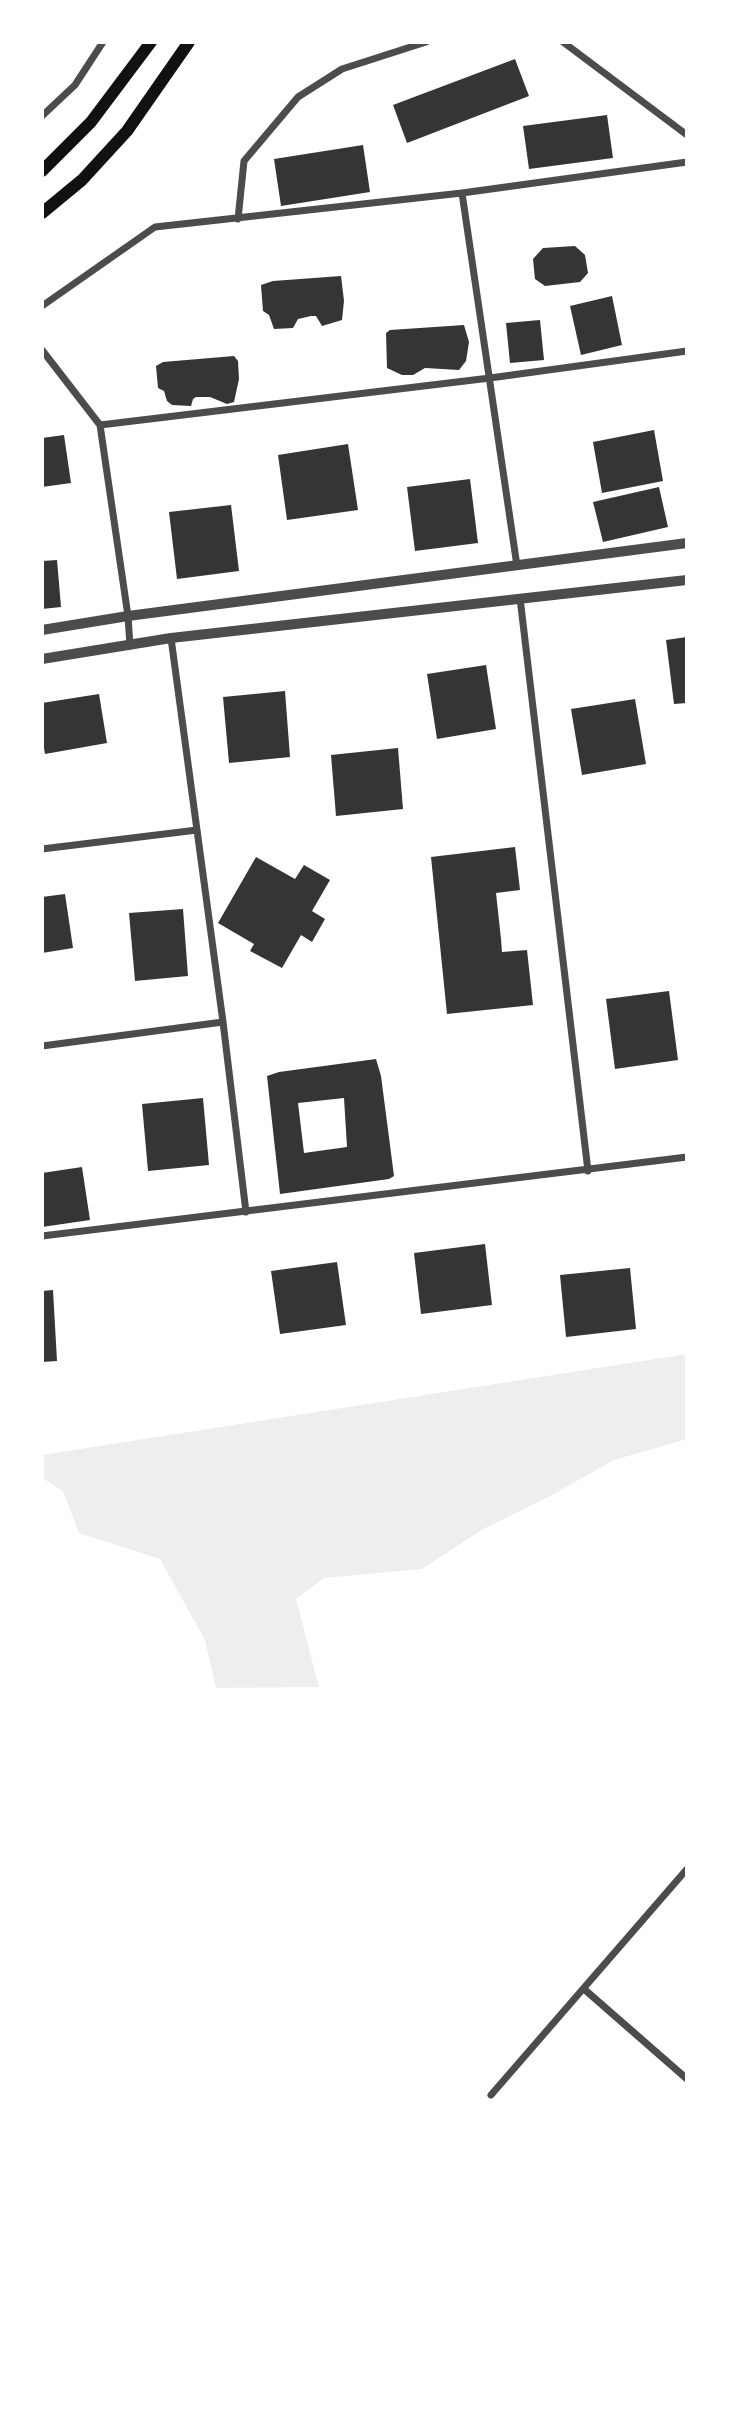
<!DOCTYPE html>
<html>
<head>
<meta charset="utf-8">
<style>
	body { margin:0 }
	#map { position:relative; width:729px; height:2425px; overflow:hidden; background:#fff; font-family:"Roboto Serif",serif }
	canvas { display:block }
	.frame { position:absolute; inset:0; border:44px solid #fff; pointer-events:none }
</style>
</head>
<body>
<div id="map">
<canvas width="729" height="2425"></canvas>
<div class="frame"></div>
</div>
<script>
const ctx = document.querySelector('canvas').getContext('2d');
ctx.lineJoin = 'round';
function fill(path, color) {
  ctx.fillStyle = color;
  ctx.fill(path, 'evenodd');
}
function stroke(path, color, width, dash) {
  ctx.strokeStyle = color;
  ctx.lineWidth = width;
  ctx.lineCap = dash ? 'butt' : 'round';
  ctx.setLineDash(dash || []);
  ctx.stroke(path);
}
const green = new Path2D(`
	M 687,1354 L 687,1439 L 614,1460 L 550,1496 L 483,1529 L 422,1569 L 324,1578 L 296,1599 L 319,1687 L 216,1688 L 205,1640 L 160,1559 L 79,1533 L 63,1491 L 42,1478 L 42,1455 Z`);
const building = new Path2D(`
	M 515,59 L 529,96 L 407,143 L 393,105 Z
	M 607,115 L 613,158 L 529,169 L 523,126 Z
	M 363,145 L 370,192 L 281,206 L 274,159 Z
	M 575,246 L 585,255 L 588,273 L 580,282 L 545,286 L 535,279 L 533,259 L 543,248 Z
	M 341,276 L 344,301 L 342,320 L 322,326 L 316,316 L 311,316 L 298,319 L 293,328 L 274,329 L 269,315 L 263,311 L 261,285 L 273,281 Z
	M 612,296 L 622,345 L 581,355 L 570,306 Z
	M 540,320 L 544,360 L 510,363 L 506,323 Z
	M 464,325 L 469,342 L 466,361 L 459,370 L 425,368 L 413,375 L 402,375 L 387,368 L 386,333 L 390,330 Z
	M 234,356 L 238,361 L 239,379 L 234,402 L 227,404 L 210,397 L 196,397 L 193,399 L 191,406 L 172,405 L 167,401 L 164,391 L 158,388 L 156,366 L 163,362 Z
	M 654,430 L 663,481 L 602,493 L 593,442 Z
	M 64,435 L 71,483 L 42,487 L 42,438 Z
	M 348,444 L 358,510 L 287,520 L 278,455 Z
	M 470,479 L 478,543 L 415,551 L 407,487 Z
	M 659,487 L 668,527 L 603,542 L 593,502 Z
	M 231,505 L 239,571 L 177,579 L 169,512 Z
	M 57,560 L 61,607 L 42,609 L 42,561 Z
	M 687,637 L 687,703 L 674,704 L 666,640 Z
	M 486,665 L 496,729 L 437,739 L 427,674 Z
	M 285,691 L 290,757 L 229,763 L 223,697 Z
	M 99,694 L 107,743 L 45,754 L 42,736 L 42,703 Z
	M 635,699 L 646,764 L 582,775 L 571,709 Z
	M 398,748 L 403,809 L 336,816 L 331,755 Z
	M 515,847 L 520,890 L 496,893 L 501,939 L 502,952 L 527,950 L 533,1005 L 447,1014 L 431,857 Z
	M 256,857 L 295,879 L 304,865 L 330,880 L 312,911 L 325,919 L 312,942 L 301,935 L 282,968 L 250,951 L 254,944 L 218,923 Z
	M 65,894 L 73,948 L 42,953 L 42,897 Z
	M 183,909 L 188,976 L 135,981 L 129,913 Z
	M 669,991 L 678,1060 L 615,1069 L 606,999 Z
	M 376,1059 L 381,1076 L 394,1176 L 389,1179 L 280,1194 L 267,1076 L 279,1072 ZM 344,1098 L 347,1147 L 304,1153 L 298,1103 Z
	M 203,1098 L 209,1165 L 148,1171 L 142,1104 Z
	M 82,1167 L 90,1220 L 42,1227 L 42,1173 Z
	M 485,1244 L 492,1305 L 421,1314 L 414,1253 Z
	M 337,1262 L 346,1325 L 280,1334 L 271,1271 Z
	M 630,1268 L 636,1329 L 566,1337 L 560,1275 Z
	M 53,1290 L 57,1361 L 42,1362 L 42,1291 Z`);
const minor = new Path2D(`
	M 563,42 L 687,135
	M 42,116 L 75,85 L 103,42
	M 462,193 L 517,566
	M 238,219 L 244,161 L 298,97 L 342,69 L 426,42
	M 42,306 L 155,227 L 462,193 L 687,162
	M 42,350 L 100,425 L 128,616 L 130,646
	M 100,425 L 490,378 L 687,351
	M 520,598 L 588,1171
	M 171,638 L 223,1022 L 246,1212
	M 42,849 L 197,830
	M 42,1046 L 223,1022
	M 42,1236 L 687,1157
	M 584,1989 L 687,2079
	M 491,2095 L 687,1869`);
const tertiary = new Path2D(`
	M 42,630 L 128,616 L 687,543
	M 42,659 L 171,638 L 687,580`);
const secondary = new Path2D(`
	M 42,171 L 91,122 L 151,42
	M 42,213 L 82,180 L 127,131 L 189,42`);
fill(green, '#eee');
fill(building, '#353535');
stroke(minor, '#4c4c4c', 7);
stroke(tertiary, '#4c4c4c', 10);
stroke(secondary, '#111', 12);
</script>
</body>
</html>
